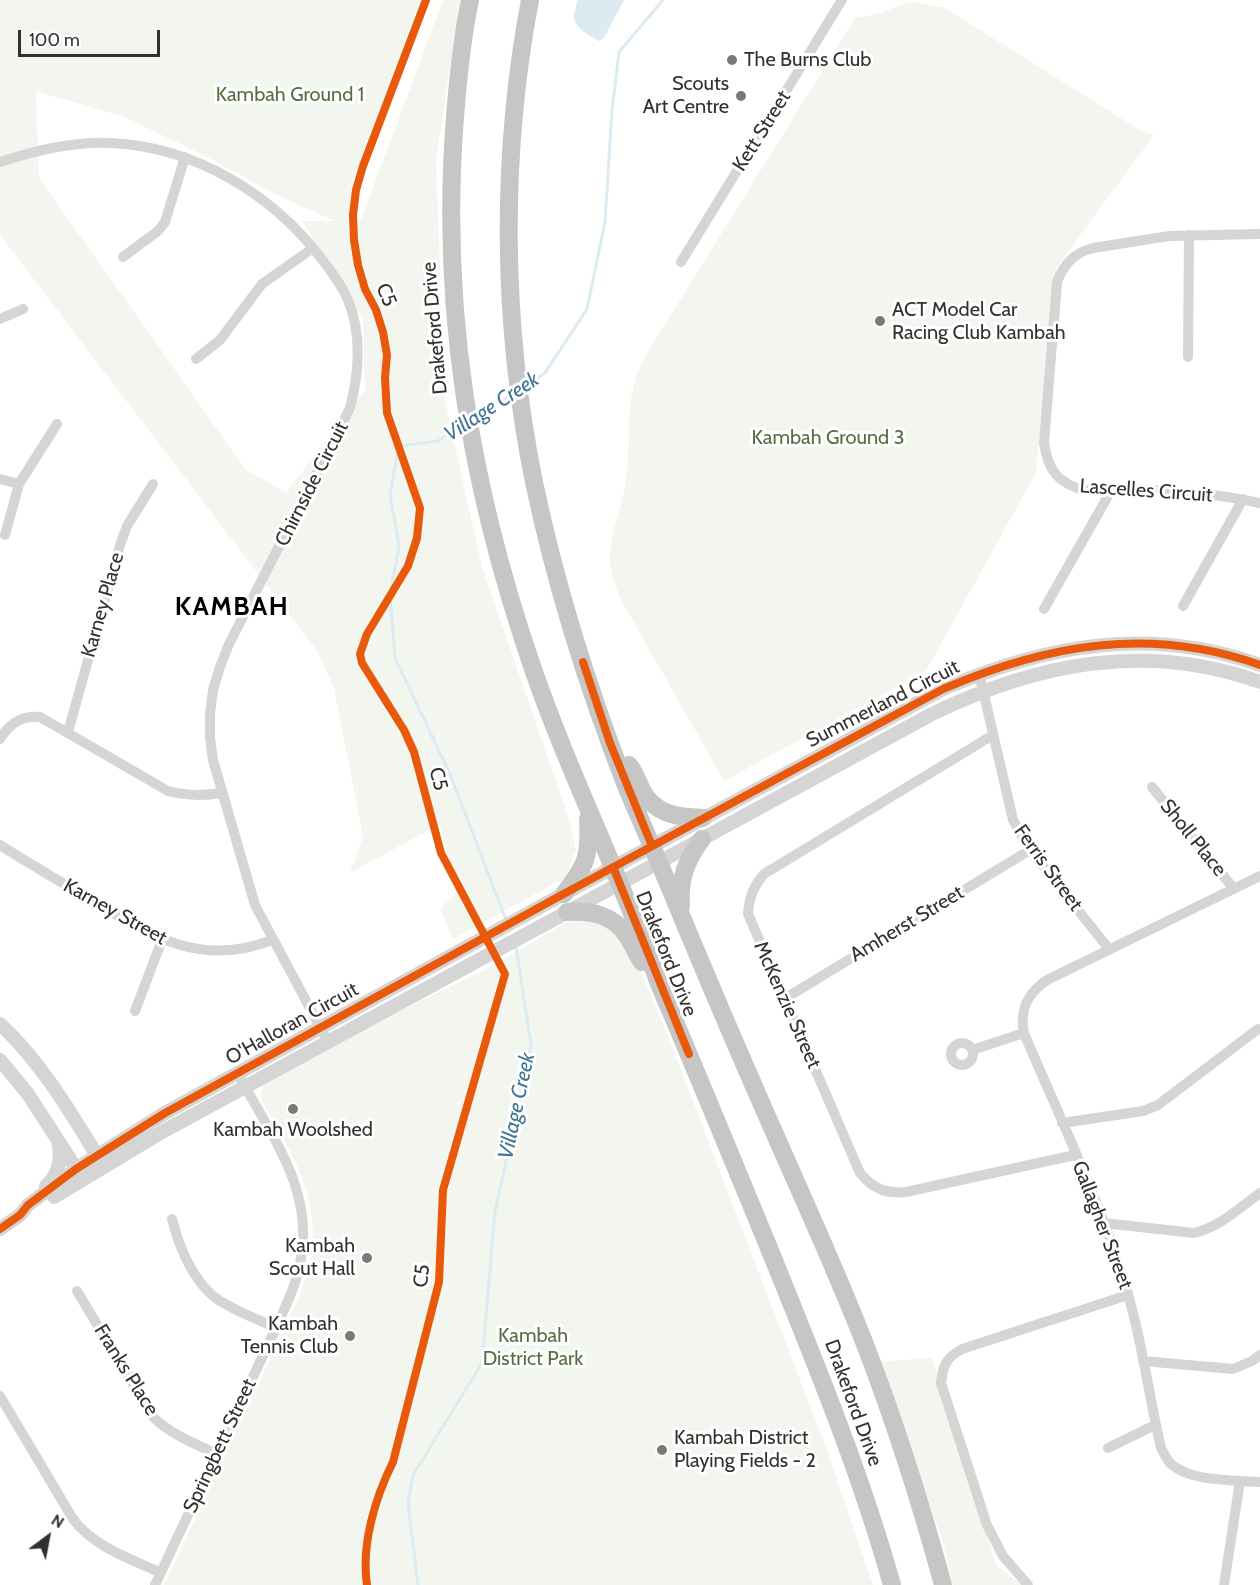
<!DOCTYPE html>
<html>
<head>
<meta charset="utf-8">
<style>
	body { margin:0 }
	#map { position:relative; width:1260px; height:1585px; overflow:hidden; background:#fff; font-family:Cabin,sans-serif }
	canvas { display:block }
	.north { position:absolute; left:18px; top:1507px; width:60px; height:60px; -webkit-text-stroke:4px #fff; paint-order:stroke; rotate:32deg; font-size:16px; font-weight:700; line-height:24px; text-align:center; color:#313131 }
	.north::after { content:''; display:block; margin:auto; width:21px; height:27px; background:#313131; clip-path:polygon(50% 0,100% 100%,50% 72%,0 100%) }
	.scale { position:absolute; left:18px; top:30px; width:142px; height:27px; box-sizing:border-box; border:3px solid #313131; border-top:0; padding-left:8px; font-size:18px; line-height:21px; white-space:nowrap; color:#313131; -webkit-text-stroke:4px #fff; paint-order:stroke }
</style>
</head>
<body>
<div id="map">
<canvas width="1260" height="1585"></canvas>
<div class="north">N</div>
<div class="scale">100 m</div>
</div>
<script>
const ctx = document.querySelector('canvas').getContext('2d');
ctx.lineJoin = 'round';
function fill(path, color) {
  ctx.fillStyle = color;
  ctx.fill(path, 'evenodd');
}
function stroke(path, color, width, dash) {
  ctx.strokeStyle = color;
  ctx.lineWidth = width;
  ctx.lineCap = dash ? 'butt' : 'round';
  ctx.setLineDash(dash || []);
  ctx.stroke(path);
}
function drawText(font, color, halo, rows, align = 'center') {
  ctx.font = font + ' Cabin,sans-serif';
  ctx.lineWidth = 6;
  ctx.setLineDash([]);
  ctx.textBaseline = 'middle';
  ctx.strokeStyle = halo;
  ctx.fillStyle = color;
  for (const [text, x, y, turn = 0] of rows) {
    ctx.save();
    ctx.translate(x, y);
    ctx.rotate((+turn || 0) * Math.PI / 180);
    ctx.textAlign = isNaN(turn) ? turn : align;
    if (halo) ctx.strokeText(text, 0, 0);
    ctx.fillText(text, 0, 0);
    ctx.restore();
  }
}
const green = new Path2D(`
	M 0,0 L 424,0 L 347,222 L 360,222 L 443,0 L 460,0 L 436,160 L 445,401 L 482,567 L 567,813 L 576,850 L 565,878 L 453,939 L 440,909 L 456,893 L 440,824 L 350,873 L 363,837 L 334,688 L 317,651 L 0,235 ZM 36,91 L 125,117 L 211,159 L 277,195 L 335,221 L 302,221 L 363,319 L 365,389 L 286,493 L 246,470 L 39,178 Z
	M 914,2 L 945,8 L 1138,129 L 1154,135 L 1056,268 L 1036,473 L 926,671 L 724,781 L 620,598 C 616,586 611,574 610,562 C 609,536 621,511 625,485 C 633,442 622,398 644,358 L 856,17 C 876,18 895,5 914,2 Z
	M 582,918 L 606,922 L 636,961 L 666,1031 L 827,1450 L 873,1585 L 164,1585 L 299,1297 C 304,1281 311,1265 312,1248 C 318,1192 288,1146 262,1101 L 261,1092 L 264,1084 L 383,1019 L 487,969 L 565,923 Z
	M 932,1358 L 996,1565 L 1022,1585 L 953,1585 L 944,1545 L 878,1362 Z`);
const water = new Path2D(`
	M 577,0 L 624,0 L 604,38 L 599,41 C 590,36 572,27 574,14 C 575,9 577,6 577,0 Z`);
const stream = new Path2D(`
	M 526,386 L 545,373 L 587,309 L 605,222 L 612,110 L 619,52 L 663,0
	M 475,418 L 513,394
	M 464,424 L 438,441 L 399,446 L 390,494 L 399,546 L 390,595 L 395,658 L 450,774 L 506,920
	M 418,1585 L 408,1503 L 413,1475 L 482,1363 L 495,1212 L 531,1045 L 516,946`);
const minor = new Path2D(`
	M 0,162 C 36,150 73,141 112,143 C 194,147 271,193 321,258 C 331,271 341,284 348,300 C 362,334 359,373 350,408 L 229,644 L 220,667 L 213,690 L 210,714 L 210,738 L 213,760 L 255,905 L 328,1042
	M 1260,234 L 1169,236 L 1093,248 C 1074,253 1064,264 1057,282 L 1044,443 C 1048,469 1056,482 1083,490 C 1143,488 1201,490 1260,503
	M 123,257 L 158,231 L 165,222 L 185,157
	M 681,262 L 842,0
	M 0,319 L 23,309
	M 1188,357 L 1189,235
	M 196,359 L 220,340 L 262,284 L 313,248
	M 0,479 L 19,484
	M 5,535 L 19,484 L 57,424
	M 1183,606 L 1243,499
	M 1044,609 L 1112,489
	M 979,673 L 1013,820 L 1030,850 L 1109,949
	M 68,732 L 121,542 L 127,526 L 153,484
	M 993,735 L 764,874 C 753,887 749,898 748,914 L 860,1173 C 873,1189 886,1194 906,1192 L 1075,1155
	M 0,739 C 9,724 22,715 40,717 L 168,791 C 187,796 203,796 222,793
	M 1152,787 L 1234,889
	M 0,845 C 30,864 61,882 91,900 C 151,936 201,968 272,940
	M 1260,876 L 1047,980 C 1028,993 1019,1009 1024,1033 C 1058,1114 1097,1194 1123,1278 C 1141,1333 1148,1392 1161,1448 C 1164,1453 1167,1460 1171,1464 C 1191,1482 1235,1480 1260,1482
	M 784,999 L 1030,850
	M 135,1011 L 162,940
	M951 1054a11 11 0 1 1 22 0a11 11 0 1 1-22 0Z
	M 972,1050 L 1024,1033
	M 1062,1123 L 1143,1111 L 1158,1105 L 1258,1029
	M 172,1219 C 179,1246 191,1277 213,1296 C 231,1310 256,1318 276,1328
	M 1104,1223 L 1194,1233 C 1220,1227 1239,1208 1260,1193
	M 77,1291 L 152,1416 C 170,1434 193,1443 217,1454
	M 1143,1361 L 1233,1369 L 1252,1361 L 1260,1355
	M 0,1396 L 73,1519 C 94,1547 129,1558 161,1573
	M 1108,1448 L 1155,1425
	M 155,1585 L 276,1328 C 285,1307 296,1286 300,1263 C 316,1190 269,1133 237,1072
	M 1028,1585 L 1003,1556 L 987,1525 L 941,1383 C 943,1365 946,1358 962,1349 L 1128,1295
	M 1224,1585 L 1240,1481`);
const tertiary = new Path2D(`
	M 0,1024 C 42,1063 71,1113 101,1162
	M 0,1060 L 28,1094 L 81,1176
	M 46,1186 C 59,1174 61,1161 59,1144
	M 54,1197 L 162,1132 L 932,714 C 1037,663 1147,641 1260,682
	M 0,1229 L 20,1215 L 28,1205 L 76,1169 L 165,1113 L 558,897 L 943,689 C 1048,644 1150,626 1260,665`);
const trunk = new Path2D(`
	M 470,0 C 462,38 458,78 455,117 C 440,308 470,485 532,666 C 569,774 621,876 659,984 C 697,1073 734,1163 771,1253 C 815,1362 860,1471 892,1585
	M 530,0 C 500,158 502,325 534,482 C 555,582 589,691 626,786 C 641,822 657,857 672,893 C 705,973 739,1053 774,1132 C 805,1203 838,1274 866,1347 C 896,1425 921,1504 943,1585
	M 629,765 C 635,772 638,782 642,790 C 655,815 678,817 703,818
	M 564,894 C 587,864 590,856 588,819
	M 681,906 C 679,879 686,860 702,839
	M 567,912 C 592,911 613,914 628,937 C 633,945 636,954 642,962`);
const cycleway = new Path2D(`
	M 583,662 L 610,743 L 652,846
	M 613,867 L 689,1054
	M 0,1229 L 20,1215 L 28,1205 L 76,1169 L 165,1113 L 558,897 L 943,689 C 1048,644 1150,626 1260,665
	M 367,1585 C 361,1545 375,1498 393,1462 L 439,1282 L 443,1190 L 505,974 L 441,853 L 414,752 L 404,730 L 362,663 L 360,654 L 367,634 L 408,566 L 417,538 L 420,508 L 387,413 L 385,378 L 387,355 L 383,332 L 376,310 L 365,289 L 358,265 L 354,240 L 353,215 L 356,190 L 363,166 L 426,0`);
const markers = [
	[732,60,6,"#797979"],
	[741,96,6,"#797979"],
	[880,321,6,"#797979"],
	[293,1109,6,"#797979"],
	[367,1258,6,"#797979"],
	[350,1336,6,"#797979"],
	[662,1450,6,"#797979"]
];
const poiNames = [
	["The Burns Club",744,60],
	["Scouts",729,84,"right"],
	["Art Centre",729,107,"right"],
	["ACT Model Car",892,310],
	["Racing Club Kambah",892,333],
	["Kambah Woolshed",293,1130,"center"],
	["Kambah",355,1246,"right"],
	["Scout Hall",355,1269,"right"],
	["Kambah",338,1324,"right"],
	["Tennis Club",338,1347,"right"],
	["Kambah District",674,1438],
	["Playing Fields - 2",674,1461]
];
const parkNames = [
	["Kambah Ground 1",290,95],
	["Kambah Ground 3",828,438],
	["Kambah",533,1336],
	["District Park",533,1359]
];
const streetNames = [
	["Kett Street",762,131,-58],
	["C5",386,295,67],
	["Drakeford Drive",435,328,-95],
	["Chirnside Circuit",312,484,-63],
	["Lascelles Circuit",1146,491,4],
	["Karney Place",103,605,-74],
	["Summerland Circuit",883,704,-27],
	["C5",438,779,75],
	["Sholl Place",1193,838,51],
	["Ferris Street",1048,868,54],
	["Karney Street",115,912,29],
	["Amherst Street",907,924,-31],
	["Drakeford Drive",666,954,68],
	["McKenzie Street",787,1005,66],
	["O'Halloran Circuit",292,1024,-29],
	["Gallagher Street",1102,1225,69],
	["C5",422,1276,-84],
	["Franks Place",126,1370,58],
	["Drakeford Drive",853,1403,70],
	["Springbett Street",220,1446,-65]
];
const waterNames = [
	["Village Creek",492,407,-33],
	["Village Creek",517,1106,-78]
];
const districtNames = [
	["KAMBAH",232,607]
];
fill(green, '#f2f6ee');
fill(water, '#dcebf2');
stroke(stream, '#dcebf2', 3);
stroke(minor, '#d5d5d5', 10);
stroke(tertiary, '#d5d5d5', 14);
stroke(trunk, '#c6c6c6', 18);
stroke(cycleway, '#e8590c', 8);
for (const [x, y, r, color] of markers) {
  const dot = new Path2D();
  dot.arc(x, y, r, 0, 2 * Math.PI);
  ctx.fillStyle = color;
  ctx.fill(dot);
  stroke(dot, '#fff', 2);
}
drawText('20px', '#313131', '#fff', poiNames, 'left');
drawText('20px', '#566d3f', '#fff', parkNames);
drawText('20px', '#313131', '#fff', streetNames);
drawText('italic 21px', '#3f7693', '#fff', waterNames);
ctx.letterSpacing = '1.5px';
drawText('bold 26px', '#000', '#fff', districtNames);
ctx.letterSpacing = '0px';
</script>
</body>
</html>
